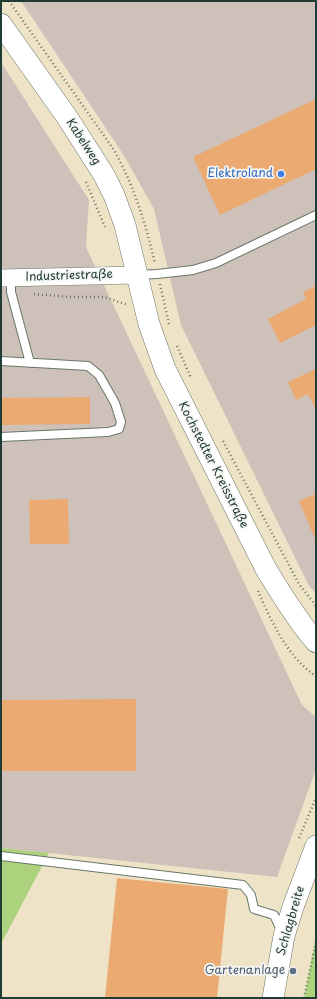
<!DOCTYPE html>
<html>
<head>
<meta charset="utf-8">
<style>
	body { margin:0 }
	#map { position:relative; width:317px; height:999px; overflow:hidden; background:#efe3c7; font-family:"Playpen Sans",sans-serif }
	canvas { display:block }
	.frame { position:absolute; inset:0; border:2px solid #1f3d34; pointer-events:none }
</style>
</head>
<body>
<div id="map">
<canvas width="317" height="999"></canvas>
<div class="frame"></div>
</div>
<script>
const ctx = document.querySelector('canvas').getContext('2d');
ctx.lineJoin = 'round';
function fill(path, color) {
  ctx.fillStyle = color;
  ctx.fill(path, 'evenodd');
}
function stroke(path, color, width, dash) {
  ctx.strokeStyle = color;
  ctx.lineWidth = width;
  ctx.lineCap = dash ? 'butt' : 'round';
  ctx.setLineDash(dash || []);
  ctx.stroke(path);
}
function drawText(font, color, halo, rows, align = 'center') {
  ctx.font = font + ' "Playpen Sans",sans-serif';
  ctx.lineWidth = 3.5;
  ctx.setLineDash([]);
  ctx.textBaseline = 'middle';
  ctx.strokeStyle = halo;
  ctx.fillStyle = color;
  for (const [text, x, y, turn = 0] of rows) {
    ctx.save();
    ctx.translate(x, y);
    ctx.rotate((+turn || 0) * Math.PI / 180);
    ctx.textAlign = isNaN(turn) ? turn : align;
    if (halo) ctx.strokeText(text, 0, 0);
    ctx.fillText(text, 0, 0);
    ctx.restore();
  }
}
const industrial = new Path2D(`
	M 21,1 L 316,1 L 316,594 L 308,584 L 181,325 L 154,209 L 123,154 Z
	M 1,62 L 89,200 L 86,247 L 302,705 L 316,717 L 316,769 L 277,877 L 1,848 Z`);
const green = new Path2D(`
	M 1,848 L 49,853 L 1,944 Z
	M 316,940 L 316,998 L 304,998 L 315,942 Z`);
const building = new Path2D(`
	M 316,99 L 316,169 L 220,215 L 193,157 Z
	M 316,286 L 316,325 L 280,343 L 268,319 L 306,299 L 303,292 Z
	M 316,369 L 316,410 L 308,394 L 296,400 L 288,382 Z
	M 90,397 L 90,424 L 1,425 L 1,398 Z
	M 316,494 L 316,541 L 299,501 Z
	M 68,499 L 69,544 L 30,544 L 29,500 Z
	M 136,699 L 136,771 L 1,771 L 1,700 Z
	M 117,878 L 228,889 L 217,998 L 105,998 Z`);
const path = new Path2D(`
	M 9,1 L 114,150 C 134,186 146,224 155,264
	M 86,182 L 105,227
	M 160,284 L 169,324
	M 34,294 L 71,297 L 104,297 L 128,305
	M 177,346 L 191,378
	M 223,441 L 299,584 L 316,606
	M 258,591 C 271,621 288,658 316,676
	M 299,838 L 316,798
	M 304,998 L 316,942`);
const service = new Path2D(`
	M 138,275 L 157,274 L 193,270 L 216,263 L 316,215
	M 11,278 L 11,292 L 30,363
	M 1,361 L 88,366 L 99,375 L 115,403 L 121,422 L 119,429 L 108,432 L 1,437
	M 1,856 L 243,885 L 251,895 L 254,909 L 274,915 L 282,932`);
const minor = new Path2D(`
	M 1,278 L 137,275`);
const tertiary = new Path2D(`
	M 1,24 L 67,117 L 104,175 L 114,195 L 125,225 L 149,324 L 165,369 L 266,569 C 281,594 297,620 316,642
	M 273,998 L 284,936 L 293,907 L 316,846`);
const markers = [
	[281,174,4,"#3f7fe0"],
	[293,971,4,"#5c6f8a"]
];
const streetNames = [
	["Kabelweg",83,142,57],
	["Industriestraße",69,276,-2],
	["Kochstedter Kreisstraße",213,465,63],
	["Schlagbreite",291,921,-74]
];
const shopNames = [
	["Elektroland",273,174]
];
const serviceNames = [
	["Gartenanlage",285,971]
];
fill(industrial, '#cec1ba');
fill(green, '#acd27d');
fill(building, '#eaaa71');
stroke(service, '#687767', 10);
stroke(minor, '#687767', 18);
stroke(tertiary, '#687767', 22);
stroke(path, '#687767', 2.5, [1, 3]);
stroke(service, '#fff', 8);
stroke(minor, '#fff', 17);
stroke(tertiary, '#fff', 21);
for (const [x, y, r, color] of markers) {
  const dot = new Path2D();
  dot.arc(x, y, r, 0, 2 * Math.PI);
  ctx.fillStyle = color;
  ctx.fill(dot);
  stroke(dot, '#f6f6f2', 1.5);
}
drawText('12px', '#1f3d34', '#f6f6f2', streetNames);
drawText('12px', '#366cbe', '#f6f6f2', shopNames, 'right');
drawText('12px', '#4e5e75', '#f6f6f2', serviceNames, 'right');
</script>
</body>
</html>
